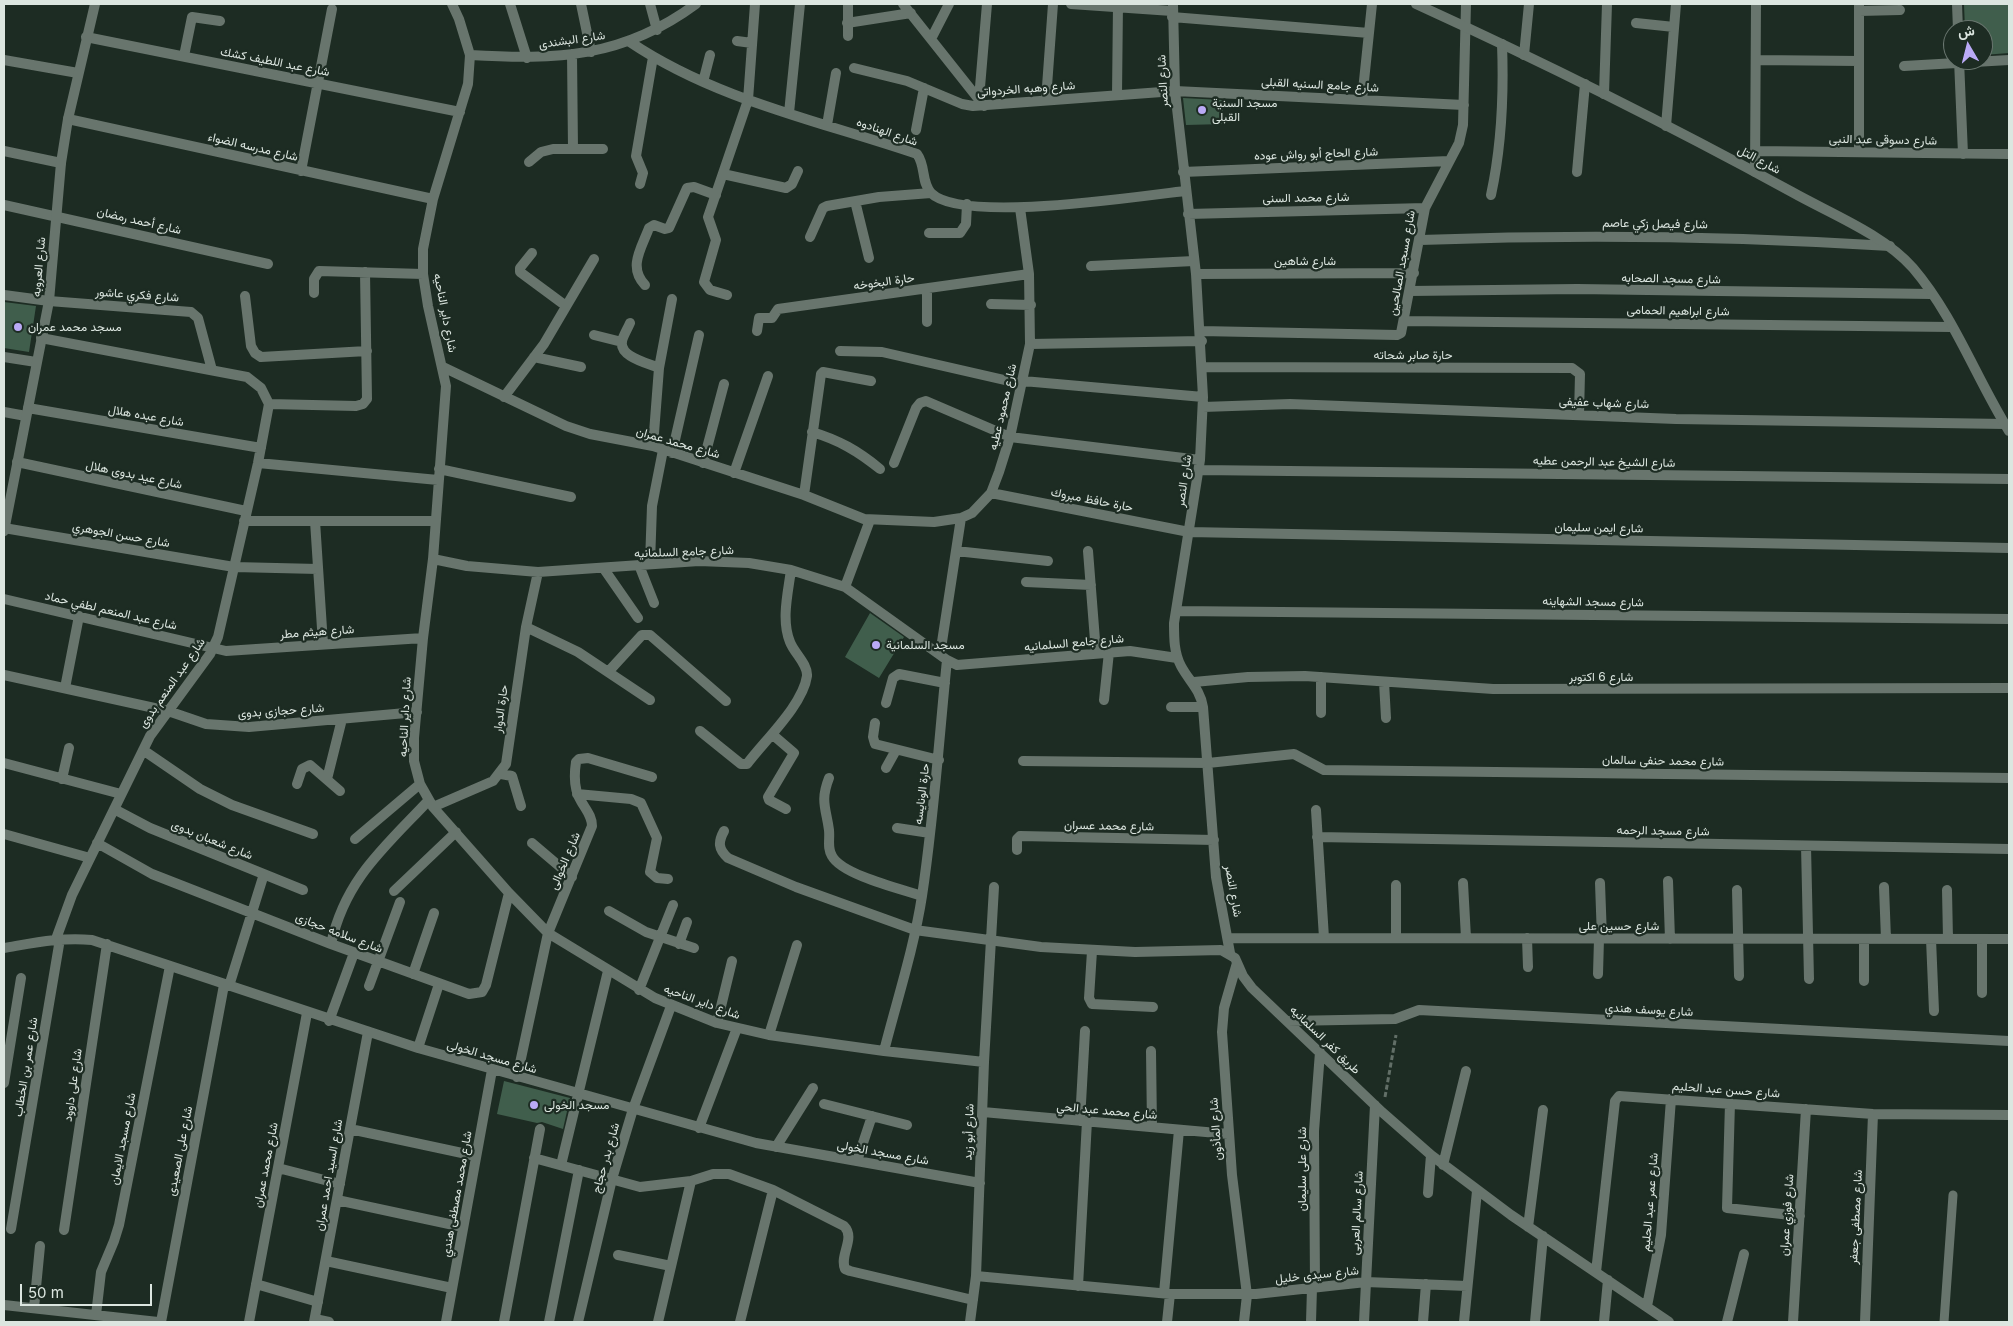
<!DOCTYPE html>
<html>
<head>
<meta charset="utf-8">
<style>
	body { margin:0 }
	#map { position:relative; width:2013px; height:1326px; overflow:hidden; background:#1d2c23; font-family:Inter,Vazirmatn,sans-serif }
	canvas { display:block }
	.frame { position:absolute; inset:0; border:5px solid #dce6e0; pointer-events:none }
	.north { position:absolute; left:1943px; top:20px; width:50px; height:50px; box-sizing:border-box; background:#1d2c23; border:1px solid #69766f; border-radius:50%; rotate:352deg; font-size:14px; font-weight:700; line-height:20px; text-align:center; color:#dce6e0 }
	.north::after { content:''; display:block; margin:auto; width:18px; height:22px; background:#baaaf6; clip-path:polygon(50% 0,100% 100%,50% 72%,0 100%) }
	.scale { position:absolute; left:20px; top:1284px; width:132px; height:22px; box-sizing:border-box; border:2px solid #dce6e0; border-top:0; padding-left:6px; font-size:15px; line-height:18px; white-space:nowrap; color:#dce6e0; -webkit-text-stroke:4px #1d2c23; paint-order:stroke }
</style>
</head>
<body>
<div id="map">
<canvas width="2013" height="1326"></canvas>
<div class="frame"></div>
<div class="north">ش</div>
<div class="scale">50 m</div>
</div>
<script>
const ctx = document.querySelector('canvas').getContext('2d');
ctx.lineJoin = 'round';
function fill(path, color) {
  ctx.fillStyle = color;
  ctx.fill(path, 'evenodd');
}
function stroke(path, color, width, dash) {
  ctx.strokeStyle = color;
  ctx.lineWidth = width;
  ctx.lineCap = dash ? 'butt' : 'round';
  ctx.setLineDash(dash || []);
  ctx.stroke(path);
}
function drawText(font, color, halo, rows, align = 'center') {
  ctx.font = font + ' Inter,Vazirmatn,sans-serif';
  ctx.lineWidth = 4.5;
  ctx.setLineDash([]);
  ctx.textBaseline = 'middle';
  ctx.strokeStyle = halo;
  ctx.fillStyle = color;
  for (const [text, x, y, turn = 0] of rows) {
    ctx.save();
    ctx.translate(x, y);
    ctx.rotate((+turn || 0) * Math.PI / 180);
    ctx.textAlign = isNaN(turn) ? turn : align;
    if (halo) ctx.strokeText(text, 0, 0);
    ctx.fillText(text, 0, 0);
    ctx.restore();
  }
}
const building = new Path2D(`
	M 1964,4 L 2009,4 L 2009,53 L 1983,55 L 1983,30 L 1965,30 Z
	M 1183,98 L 1222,100 L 1224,124 L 1186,125 Z
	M 4,302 L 36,306 L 29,352 L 4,348 Z
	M 870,613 L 904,637 L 879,678 L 845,657 Z
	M 504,1081 L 570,1098 L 563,1129 L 542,1122 L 537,1123 L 497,1114 Z`);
const path = new Path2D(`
	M 1385,1097 L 1396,1035`);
const service = new Path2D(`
	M 1944,1322 L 1953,1195`);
const minor = new Path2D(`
	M 452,4 L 459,19 L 470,55 L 468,84 L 433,199 L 423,249 L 423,274 L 428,306 L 446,386 L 433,559 L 423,638 L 414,738 L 414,761 L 420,784 L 433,807 L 509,893 L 548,933 L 655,998 L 717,1023 L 769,1035 L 884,1051 L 984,1062
	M 510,4 L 527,58
	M 581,4 L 591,52
	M 650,4 L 657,30
	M 848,4 L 848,36
	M 903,4 L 984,106
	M 1071,4 L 1172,11
	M 1173,4 L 1175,91 L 1196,274 L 1203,397 L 1200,460 L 1174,623 C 1174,638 1174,653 1181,666 C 1189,681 1200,689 1203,707 L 1216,877 L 1230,953
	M 1957,4 L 1958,30
	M 1859,11 L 1900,10
	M 1172,17 L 1369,33
	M 847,23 L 911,13
	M 1636,23 L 1674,27
	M 86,37 L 460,112
	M 931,39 L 949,4
	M 737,41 L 752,43
	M 630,42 C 716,100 820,121 917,154 C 926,166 921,182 931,193 C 962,224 1140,196 1185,191
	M 572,54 L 573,149
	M 470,55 C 557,60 623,58 696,4
	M 1524,55 L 1529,4
	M 184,56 L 192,17 L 220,21
	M 4,60 L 78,73
	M 1756,60 L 1859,61
	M 1959,60 L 1963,154
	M 1904,66 L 2009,60
	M 854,68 L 907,81 L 962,104 L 973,106 L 1175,91 L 1464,105
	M 703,82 L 710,55
	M 1604,94 L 1607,4
	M 1117,95 L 1118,4
	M 979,99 L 987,4
	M 1046,100 L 1053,4
	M 1362,100 L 1372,4
	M 789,113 L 800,4
	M 68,119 L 433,199
	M 827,125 L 836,73
	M 1666,126 L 1676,4
	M 916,130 L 924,88
	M 4,151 L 61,163
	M 1756,151 L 2009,154
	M 1859,152 L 1859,4
	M 529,162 L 541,152 L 553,149 L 603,149
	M 301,171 L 332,9
	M 1183,172 L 1449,161
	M 1577,172 L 1585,84
	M 1755,172 L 1756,4
	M 723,174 L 786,188 L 792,184 L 798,171
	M 640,184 L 643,173 L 636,156 L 653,57
	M 1491,195 C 1502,144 1504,96 1502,44
	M 855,201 L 869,258
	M 4,205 L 268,264
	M 1188,214 L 1425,208
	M 929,233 L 960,233 L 966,224 L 967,204
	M 810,237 L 823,208 L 827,206 L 879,197 L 931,193
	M 1420,240 C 1577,234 1733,236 1890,246
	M 532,253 L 520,268 L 520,272 L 566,306
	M 1091,266 L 1194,261
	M 1196,274 L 1414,273
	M 645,285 C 628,267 641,249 649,228 L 654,225 L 665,229 L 669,228 L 687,188 L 694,187 L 716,195
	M 927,289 L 927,322
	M 1410,291 L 1577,289 L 1931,294
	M 314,293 L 314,279 L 319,271 L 423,274
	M 4,295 L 49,301 L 191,312 L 198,318 L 212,370
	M 727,295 L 710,290 L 704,282 L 716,240 L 708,217 L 748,100 L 755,4
	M 245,296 L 251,346 L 255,353 L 261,357 L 367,351
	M 991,304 L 1031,305
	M 1405,321 L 1951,327
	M 630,323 C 628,328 623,336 622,341 C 619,357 648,363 659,368
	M 757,331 L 759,318 L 772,318 L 778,309 L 1029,274
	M 1201,331 L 1397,335 L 1401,333 L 1425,208 L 1459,143 L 1463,125 L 1466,4
	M 594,335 L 622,342
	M 41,338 L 247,377 L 261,388 L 269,404 L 258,463 L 218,637 L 210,654 L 150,736 L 72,895 L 56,939
	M 1030,344 L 1202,341
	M 840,351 L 882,352 L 1022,384
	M 4,357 L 36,362
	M 534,357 L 581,367
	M 443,367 L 566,426 L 590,434 L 653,446 L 804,495 L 864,519 L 934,522 L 961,518 L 972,513 L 991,493 L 999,472 L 1010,437 L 1030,344 L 1029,274 L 1020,208
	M 1203,367 L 1572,368 L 1580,374 L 1579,415
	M 1023,381 L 1203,397
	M 504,397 L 544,344 L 594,259
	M 269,404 L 356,406 L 363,404 L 367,399 L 365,272
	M 1203,407 L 1290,404 L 1676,419 L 2005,424
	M 28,408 L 261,448
	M 4,412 L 26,416
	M 812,432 C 839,440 858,451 880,469
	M 653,446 L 659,368 L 672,299
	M 672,453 L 699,335
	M 17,462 L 246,511
	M 258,463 L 438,480
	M 703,463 L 724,384
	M 894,463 L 916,408 L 920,403 L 926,401 L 1010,437 L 1200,460
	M 439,469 L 571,497
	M 1199,470 L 2009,479
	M 734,473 L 768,376
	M 991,493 L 1189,532 L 2009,548
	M 804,495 L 821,374 L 823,372 L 871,381
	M 244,521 L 434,521
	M 315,521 L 323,644
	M 4,528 L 234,567 L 318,569
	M 956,551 L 1048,561
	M 1088,551 L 1096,653
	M 433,559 L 467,566 L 538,572 L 699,561 L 749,563 L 791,570 L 845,587 L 947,660 L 957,665 L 1130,651 L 1177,658
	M 650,563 L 652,506 L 663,450
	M 639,565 L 654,603
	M 604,569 L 638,618
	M 1026,582 L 1091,585
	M 845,587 L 870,520
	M 4,599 L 226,651 L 423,638
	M 1177,611 L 2009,619
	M 526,627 L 578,652 L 650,700
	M 940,655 L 961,518
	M 609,671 L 642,635 L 650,635 L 726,701
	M 4,675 L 168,711 L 206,724 L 249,727 L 417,712
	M 1321,677 L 1321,713
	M 1194,682 L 1248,677 L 1305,676 L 1493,689 L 2009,688
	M 1384,682 L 1386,718
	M 65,688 L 79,616
	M 1104,700 L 1109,652
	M 886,703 L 893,678 L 899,674 L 945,683
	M 1171,707 L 1203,707
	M 875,723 L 873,737 L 875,744 L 939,760
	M 700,731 L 741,764 L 747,764 C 764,741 803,705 807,676 C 808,664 794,653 790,642 C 781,620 788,593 791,570
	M 773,735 L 794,753 L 768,797 L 769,800 L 786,809
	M 143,750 L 200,789 L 232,805 L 313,834
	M 1023,761 L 1208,763 L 1294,754 L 1324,770 L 2009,778
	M 4,763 L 121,794
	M 886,768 L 896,750
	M 501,774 L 512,776 L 521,806
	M 829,778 C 820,801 826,808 829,830 C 830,840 827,848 832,856 C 842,875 901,889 922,896
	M 62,779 L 69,748
	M 327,779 L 342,719
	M 297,784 L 302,769 L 310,765 L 340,791
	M 577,794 L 631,799 L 641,803 L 657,838 L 650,872 L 657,878 L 668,879
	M 433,807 L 493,781 L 506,764 L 526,627 L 538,572
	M 114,809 L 150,828 L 303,890
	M 1316,810 L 1324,938
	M 897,828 L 930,833
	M 724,831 C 718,842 718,849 728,858 L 796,887 L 915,930 L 1041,947 L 1135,952 L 1221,950 L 1235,958 L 1243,976 L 1252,988 L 1382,1112 L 1431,1155 L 1511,1215 L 1669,1322
	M 4,834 L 90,858
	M 1317,837 L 2009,849
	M 355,839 L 420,784
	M 97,843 L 152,874 L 331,944 L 469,994 L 482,992 L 486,985 L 509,893
	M 532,843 L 572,877
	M 1806,846 L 1809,979
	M 1017,850 L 1017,839 L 1020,836 L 1214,840
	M 1668,881 L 1670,939
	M 1463,883 L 1466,938
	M 1600,883 L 1602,938
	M 1396,885 L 1396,938
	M 1884,887 L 1886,939
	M 1737,890 L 1739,976
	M 1947,890 L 1948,939
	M 394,891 L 456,832
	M 609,911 L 646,932 L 694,948
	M 1229,938 L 2009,939
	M 1527,938 L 1528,967
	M 1931,939 L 1934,1011
	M 331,944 C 345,879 385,847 429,800
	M 679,944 L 687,922
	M 4,948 C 34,943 61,937 92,940 L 418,1048 L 756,1143 L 980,1183
	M 1092,951 L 1089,998 L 1092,1004 L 1153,1007
	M 1237,963 L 1224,1008 L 1222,1032 L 1232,1175 L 1247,1295 L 1244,1322
	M 413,974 L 434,913
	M 1598,974 L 1599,939
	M 1864,981 L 1864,939
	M 229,986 L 264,874
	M 369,986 L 400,902
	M 639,990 L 673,905
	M 1982,993 L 1982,939
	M 329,1021 L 354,953
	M 1288,1021 L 1395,1019 L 1419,1010 L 2009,1041
	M 717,1023 L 732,961
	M 769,1035 L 797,945
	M 418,1048 L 439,984
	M 884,1051 C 897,1000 914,948 922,896 C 934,817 939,739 947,660
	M 1151,1051 L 1152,1127
	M 517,1077 L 548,933 L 592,826 C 592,816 586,810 581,801 C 574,790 574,775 576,762 L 579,759 L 588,758 L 652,777
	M 4,1083 L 21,978
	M 1730,1103 L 1727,1208 L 1800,1216
	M 824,1104 L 907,1125
	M 983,1112 L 1228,1134
	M 1080,1121 L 1085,1031
	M 699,1128 L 737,1028
	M 350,1129 L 476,1156
	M 776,1147 L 813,1088
	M 534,1158 L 640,1187 L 691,1181 L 713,1174 L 729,1174 L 773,1190 L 844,1226 C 856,1238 839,1255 845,1269 L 850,1271 L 973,1300
	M 857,1161 L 872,1116
	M 561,1165 L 608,971
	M 1443,1165 L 1466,1071
	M 278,1168 L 340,1184
	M 1428,1193 L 1431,1155
	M 337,1200 L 463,1227
	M 1528,1227 L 1543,1110
	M 11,1229 L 60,939
	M 64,1230 L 107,944
	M 618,1255 L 671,1266
	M 326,1261 L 452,1288
	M 1596,1272 L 1615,1101 L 1619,1096 L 1873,1114 L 2009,1115
	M 976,1276 L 1170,1294 L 1256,1294 L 1366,1282 L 1467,1286
	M 256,1284 L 318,1302
	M 1078,1286 L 1087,1121
	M 1315,1287 L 1314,1131 L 1320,1052
	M 1164,1293 L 1179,1130
	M 4,1305 L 158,1322
	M 1647,1306 L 1661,1235 L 1671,1099
	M 34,1308 L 40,1246
	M 96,1315 L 101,1272 L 114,1241 L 119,1225 L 170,966
	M 315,1319 L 329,1322
	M 161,1322 L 224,985
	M 249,1322 L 307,1013
	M 314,1322 L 368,1032
	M 446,1322 L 492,1070
	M 504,1322 L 540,1129
	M 549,1322 L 579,1170
	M 578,1322 L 612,1179 L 633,1109 L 671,1006
	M 658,1322 L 691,1181
	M 740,1322 L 773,1190
	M 970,1322 L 976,1276 L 984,1062 L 994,887
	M 1167,1322 L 1170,1294
	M 1311,1322 L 1312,1288
	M 1364,1322 L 1375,1105
	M 1423,1322 L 1426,1284
	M 1464,1322 L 1477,1191
	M 1535,1322 L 1543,1236
	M 1604,1322 L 1608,1280
	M 1727,1322 L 1744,1254
	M 1793,1322 L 1806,1109
	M 1865,1322 L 1873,1114`);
const tertiary = new Path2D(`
	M 1416,4 C 1543,62 1669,125 1792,192 C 1831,214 1883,234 1913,268 C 1954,316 1976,378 2009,431
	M 4,531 L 49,301 L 61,163 L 68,119 L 95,4`);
const markers = [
	[1202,110,5,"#baaaf6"],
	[18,327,5,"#baaaf6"],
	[876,645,5,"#baaaf6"],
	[534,1105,5,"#baaaf6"]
];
const streetNames = [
	["شارع البشندى",572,40,-8],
	["شارع عبد اللطيف كشك",275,62,11],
	["شارع النصر",1163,81,-93],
	["شارع جامع السنيه القبلى",1320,85,3],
	["شارع وهبه الخردواتى",1026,89,-4],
	["شارع الهنادوه",887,132,19],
	["شارع دسوقى عبد النبى",1883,140,1],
	["شارع مدرسه الضواء",253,147,13],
	["شارع الحاج أبو رواش عوده",1316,154,-2],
	["شارع التل",1759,160,28],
	["شارع محمد السنى",1306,198,-1],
	["شارع أحمد رمضان",139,221,13],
	["شارع فيصل زكي عاصم",1655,224,1],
	["شارع شاهين",1305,261],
	["شارع مسجد الصالحين",1402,263,-80],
	["شارع العروبه",39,267,-85],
	["شارع مسجد الصحابه",1671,279,1],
	["حارة البخوخه",884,282,-8],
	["شارع فكري عاشور",137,295,4],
	["شارع ابراهيم الحمامى",1678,311,1],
	["شارع داير الناحيه",445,313,79],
	["حارة صابر شحاته",1413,355],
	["شارع شهاب عفيفى",1604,403,2],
	["شارع محمود عطيه",1003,407,-77],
	["شارع عبده هلال",146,416,10],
	["شارع محمد عمران",678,443,16],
	["شارع الشيخ عبد الرحمن عطيه",1604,462,1],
	["شارع عيد بدوى هلال",134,475,12],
	["شارع النصر",1184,481,-82],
	["حارة حافظ مبروك",1092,500,11],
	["شارع ايمن سليمان",1599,528,1],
	["شارع حسن الجوهري",121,535,10],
	["شارع جامع السلمانيه",684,552,-2],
	["شارع مسجد الشهاينه",1593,602,1],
	["شارع عبد المنعم لطفي حماد",111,611,13],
	["شارع هيثم مطر",317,632,-4],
	["شارع جامع السلمانيه",1074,643,-5],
	["شارع 6 اكتوبر",1601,677],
	["شارع عبد المنعم بدوى",172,683,-55],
	["حارة الدوار",501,709,-82],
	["شارع حجازى بدوى",281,711,-4],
	["شارع داير الناحيه",405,717,-87],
	["شارع محمد حنفى سالمان",1663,761,1],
	["حارة الونايسه",922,794,-83],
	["شارع محمد عسران",1109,826,1],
	["شارع مسجد الرحمه",1663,831,1],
	["شارع شعبان بدوى",212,840,22],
	["شارع الخوالى",565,861,-67],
	["شارع النصر",1233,891,80],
	["شارع حسين على",1619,926],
	["شارع سلامه حجازى",339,933,21],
	["شارع داير الناحيه",702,1002,20],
	["شارع يوسف هندي",1649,1010,3],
	["طريق كفر السلمانيه",1325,1040,44],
	["شارع مسجد الخولى",492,1057,16],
	["شارع عمر بن الخطاب",26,1067,-81],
	["شارع على داوود",73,1085,-82],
	["شارع حسن عبد الحليم",1726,1090,4],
	["شارع محمد عبد الحي",1107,1111,5],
	["شارع المأذون",1216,1129,-94],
	["شارع أبو زيد",969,1132,-88],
	["شارع مسجد الايمان",123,1139,-79],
	["شارع على الصعيدى",180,1151,-79],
	["شارع مسجد الخولى",883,1153,10],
	["شارع بدر حجاج",606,1158,-74],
	["شارع محمد عمران",266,1165,-79],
	["شارع على سليمان",1302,1169,-90],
	["شارع السيد احمد عمران",329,1175,-80],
	["شارع محمد مصطفى هندي",457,1194,-80],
	["شارع عمر عبد الحليم",1650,1202,-85],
	["شارع سالم العربى",1357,1213,-87],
	["شارع فوزي عمران",1787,1215,-86],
	["شارع مصطفى جعفر",1856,1217,-87],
	["شارع سيدى خليل",1317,1275,-6]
];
const poiNames = [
	["مسجد السنية",1212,103],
	["القبلى",1212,117],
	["مسجد محمد عمران",28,327],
	["مسجد السلمانية",886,645],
	["مسجد الخولى",544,1105]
];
fill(building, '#405e4c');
stroke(path, '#626f67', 3, [5, 2.5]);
stroke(service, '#68756d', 9);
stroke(minor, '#68756d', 10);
stroke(tertiary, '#68756d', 10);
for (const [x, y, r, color] of markers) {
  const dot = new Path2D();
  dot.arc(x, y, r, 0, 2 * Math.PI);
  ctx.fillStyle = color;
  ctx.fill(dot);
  stroke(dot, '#1d2c23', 2);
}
drawText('12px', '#dce6e0', '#1d2c23', streetNames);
drawText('12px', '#dce6e0', '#1d2c23', poiNames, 'left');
</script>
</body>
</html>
